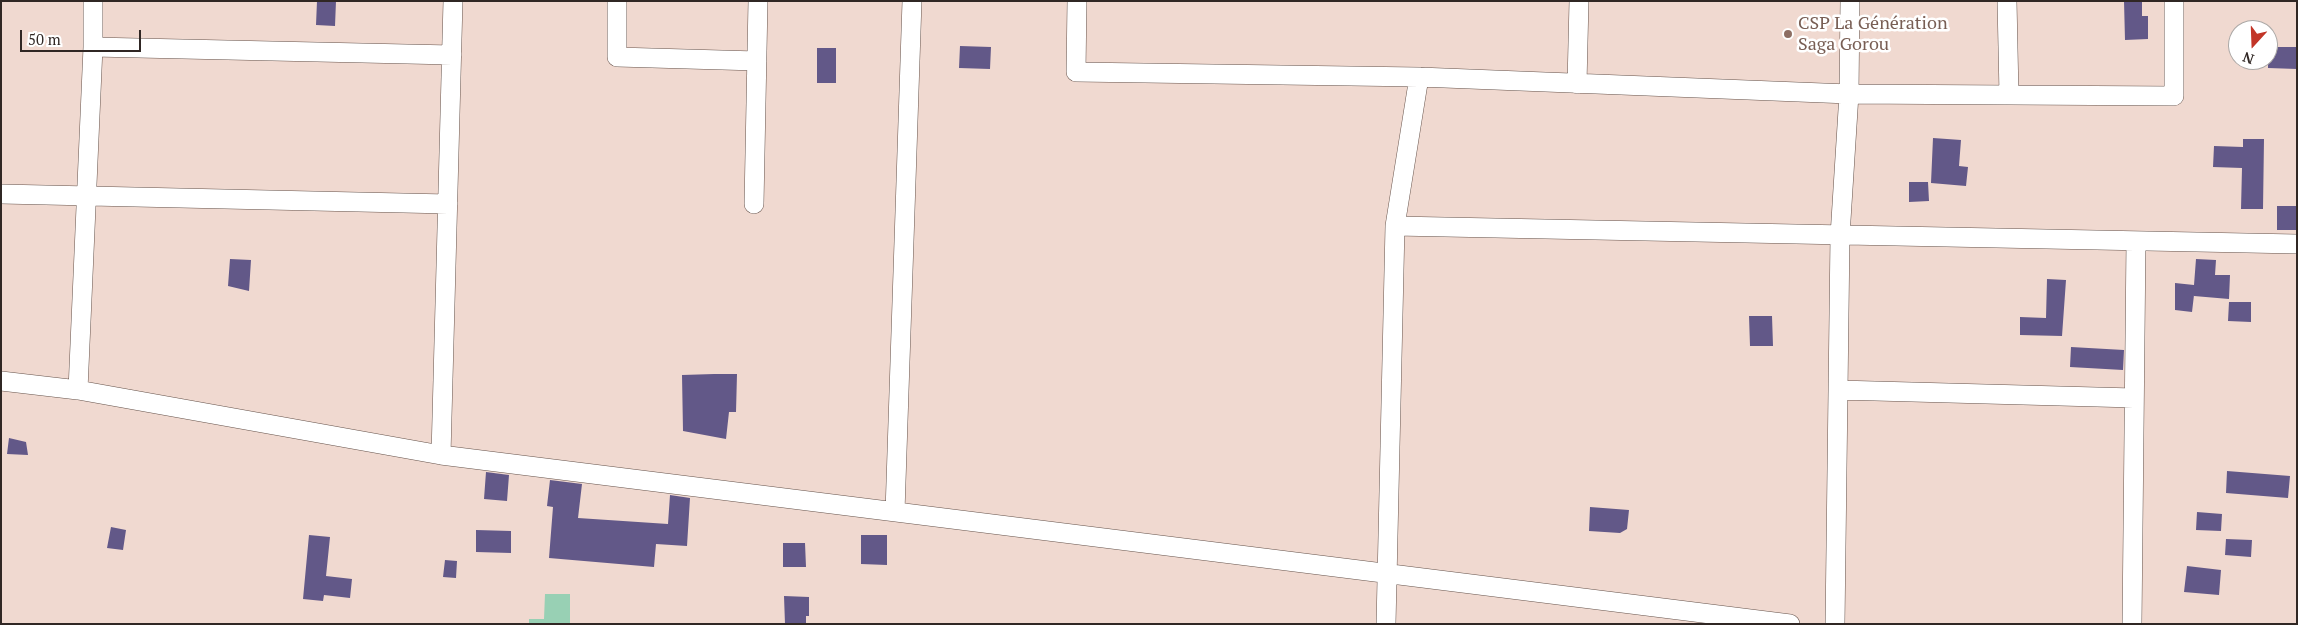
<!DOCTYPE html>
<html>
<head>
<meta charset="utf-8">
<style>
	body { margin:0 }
	#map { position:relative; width:2298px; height:625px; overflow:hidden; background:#f0d9d0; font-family:"PT Serif",serif }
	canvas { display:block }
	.frame { position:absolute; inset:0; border:2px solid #302724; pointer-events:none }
	.north { position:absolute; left:2228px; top:20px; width:50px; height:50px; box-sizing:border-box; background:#fff; border:1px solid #aca9a7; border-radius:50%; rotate:200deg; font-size:14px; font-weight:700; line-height:20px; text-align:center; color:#302724 }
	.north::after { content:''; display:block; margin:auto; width:18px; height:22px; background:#c23527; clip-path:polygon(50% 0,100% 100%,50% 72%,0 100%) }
	.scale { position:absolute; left:20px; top:30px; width:121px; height:22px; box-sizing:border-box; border:2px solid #302724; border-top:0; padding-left:6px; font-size:15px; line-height:18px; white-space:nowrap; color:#302724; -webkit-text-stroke:4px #fff; paint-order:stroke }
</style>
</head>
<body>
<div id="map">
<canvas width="2298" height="625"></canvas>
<div class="frame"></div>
<div class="north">N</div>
<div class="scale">50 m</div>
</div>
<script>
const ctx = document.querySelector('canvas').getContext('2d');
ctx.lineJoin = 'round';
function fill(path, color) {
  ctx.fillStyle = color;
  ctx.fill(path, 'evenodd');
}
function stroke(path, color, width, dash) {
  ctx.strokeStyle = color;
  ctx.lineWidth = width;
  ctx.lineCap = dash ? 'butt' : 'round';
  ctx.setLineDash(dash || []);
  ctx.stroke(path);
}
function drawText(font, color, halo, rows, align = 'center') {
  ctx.font = font + ' "PT Serif",serif';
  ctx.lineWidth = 5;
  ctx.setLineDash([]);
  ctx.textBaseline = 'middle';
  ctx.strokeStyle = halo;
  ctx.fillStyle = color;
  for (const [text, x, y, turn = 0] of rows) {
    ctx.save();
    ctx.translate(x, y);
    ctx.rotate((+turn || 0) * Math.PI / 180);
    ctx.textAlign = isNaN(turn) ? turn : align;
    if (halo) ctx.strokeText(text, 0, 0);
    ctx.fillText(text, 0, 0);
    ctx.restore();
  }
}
const green = new Path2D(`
	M 545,594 L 570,594 L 570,624 L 529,624 L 529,619 L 544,619 Z`);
const building = new Path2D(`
	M 317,1 L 336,1 L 335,26 L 316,25 Z
	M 2124,1 L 2142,1 L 2142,16 L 2148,16 L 2148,39 L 2125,40 Z
	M 960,46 L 991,47 L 990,69 L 959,68 Z
	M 2268,47 L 2297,47 L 2297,69 L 2268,68 Z
	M 817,48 L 836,48 L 836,83 L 817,83 Z
	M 1933,138 L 1961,140 L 1959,166 L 1968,167 L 1966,186 L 1931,183 Z
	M 2243,139 L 2264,139 L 2263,209 L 2241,209 L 2242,168 L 2213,167 L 2214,146 L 2243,147 Z
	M 1909,182 L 1928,182 L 1929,201 L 1909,202 Z
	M 2277,206 L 2297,206 L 2297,230 L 2277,230 Z
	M 230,259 L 251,260 L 249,291 L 228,286 Z
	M 2196,259 L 2216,260 L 2215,275 L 2230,275 L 2229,299 L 2194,296 L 2194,295 L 2192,312 L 2175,310 L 2175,283 L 2194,285 Z
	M 2047,279 L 2066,280 L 2062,336 L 2020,335 L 2020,317 L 2046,318 Z
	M 2229,302 L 2251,302 L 2251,322 L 2228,321 Z
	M 1749,316 L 1772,316 L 1773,346 L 1750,346 Z
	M 2071,347 L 2124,350 L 2123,370 L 2070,367 Z
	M 714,374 L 737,374 L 736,412 L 729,412 L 726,439 L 683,431 L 682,375 Z
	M 9,438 L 26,442 L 28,455 L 7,454 Z
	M 2227,471 L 2290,476 L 2288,498 L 2226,493 Z
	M 486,472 L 509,475 L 507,501 L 484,499 Z
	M 550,480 L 582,484 L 578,518 L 668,524 L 670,495 L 690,498 L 687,546 L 656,544 L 654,567 L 549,558 L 553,507 L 547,506 Z
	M 1590,507 L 1629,510 L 1627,529 L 1620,533 L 1589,531 Z
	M 2197,512 L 2222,514 L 2221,531 L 2196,530 Z
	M 111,527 L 126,530 L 123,550 L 107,548 Z
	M 476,530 L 511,531 L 511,553 L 476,552 Z
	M 309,535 L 330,537 L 326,576 L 352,579 L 350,598 L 324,595 L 323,601 L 303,599 Z
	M 861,535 L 887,535 L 887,565 L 861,564 Z
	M 2226,539 L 2252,540 L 2251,557 L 2225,555 Z
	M 783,543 L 805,543 L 806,567 L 783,567 Z
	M 445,560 L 457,561 L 456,578 L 443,577 Z
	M 2187,566 L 2221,570 L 2219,595 L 2184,592 Z
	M 784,596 L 809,597 L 809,616 L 806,616 L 806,624 L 785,624 Z`);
const street = new Path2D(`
	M 617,1 L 617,57 L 757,61
	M 1077,1 L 1076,72 L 1419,77 L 1849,94 L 2174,96 L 2174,1
	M 2007,1 L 2009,95
	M 93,47 L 452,55
	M 1577,84 L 1579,1
	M 1,194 L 448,204
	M 754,204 L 758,1
	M 1395,226 L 2297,244
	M 1,381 L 78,390 L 441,455 L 1790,624
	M 78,390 L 93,47 L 93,1
	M 1838,390 L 2134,398
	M 441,455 L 453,1
	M 895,512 L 912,1
	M 1386,624 L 1395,226 L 1419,77
	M 1835,624 L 1840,236 L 1849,94 L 1850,1
	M 2132,624 L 2136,241`);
const markers = [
	[1788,34,5,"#8d6e63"]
];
const educationNames = [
	["CSP La Génération",1798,24],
	["Saga Gorou",1798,45]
];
fill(green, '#98d0b4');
fill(building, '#625888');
stroke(street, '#66534b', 20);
stroke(street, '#fff', 19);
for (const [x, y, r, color] of markers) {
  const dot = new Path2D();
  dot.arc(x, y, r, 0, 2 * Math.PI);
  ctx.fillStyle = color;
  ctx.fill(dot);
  stroke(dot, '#fff', 2);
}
drawText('18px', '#785e54', '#fff', educationNames, 'left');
</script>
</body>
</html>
